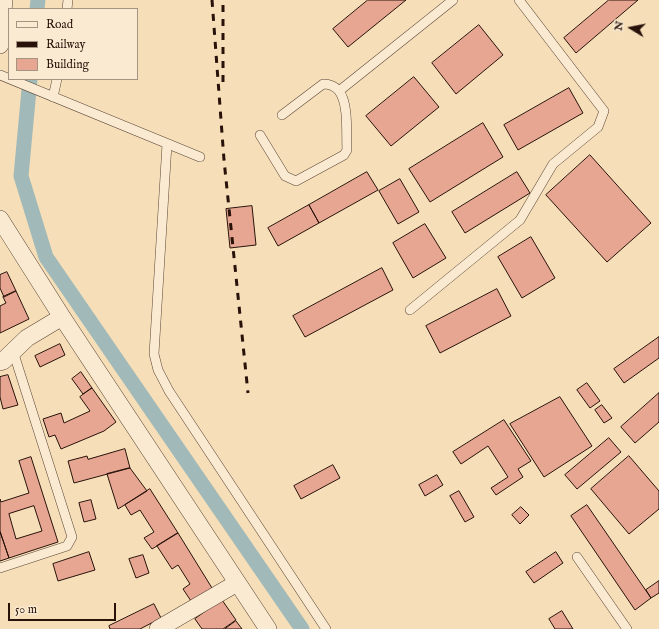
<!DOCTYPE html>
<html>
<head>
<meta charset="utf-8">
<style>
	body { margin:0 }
	#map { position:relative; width:659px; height:629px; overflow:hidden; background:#f6dfb8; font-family:"IM FELL English",serif }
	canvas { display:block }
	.legend { position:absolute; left:8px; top:8px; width:130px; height:72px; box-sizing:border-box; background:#f9ead1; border:1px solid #a59481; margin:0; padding:5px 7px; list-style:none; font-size:12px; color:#28120a }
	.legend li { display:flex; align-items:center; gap:8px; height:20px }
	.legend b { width:20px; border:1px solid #a59481 }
	.north { position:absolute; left:611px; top:8px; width:40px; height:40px; -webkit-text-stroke:3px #f9ead1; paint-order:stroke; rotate:280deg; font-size:11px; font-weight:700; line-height:16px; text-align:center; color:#28120a }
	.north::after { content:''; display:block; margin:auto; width:14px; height:18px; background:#28120a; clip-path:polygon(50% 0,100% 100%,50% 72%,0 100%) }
	.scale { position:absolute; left:8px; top:603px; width:108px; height:18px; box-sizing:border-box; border:2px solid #28120a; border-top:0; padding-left:5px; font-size:12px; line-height:14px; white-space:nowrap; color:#28120a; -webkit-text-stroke:3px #f9ead1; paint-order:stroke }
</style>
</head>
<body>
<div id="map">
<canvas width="659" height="629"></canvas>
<ul class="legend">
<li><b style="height:5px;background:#f9ead1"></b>Road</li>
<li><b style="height:5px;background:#28120a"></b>Railway</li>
<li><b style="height:11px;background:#e7a692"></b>Building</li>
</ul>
<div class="north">N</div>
<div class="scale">50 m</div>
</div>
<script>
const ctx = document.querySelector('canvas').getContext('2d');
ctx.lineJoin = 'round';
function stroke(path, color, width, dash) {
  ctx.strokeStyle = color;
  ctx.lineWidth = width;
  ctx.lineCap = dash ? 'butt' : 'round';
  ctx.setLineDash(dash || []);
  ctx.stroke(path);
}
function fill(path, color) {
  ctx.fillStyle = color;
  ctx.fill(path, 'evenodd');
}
const canal = new Path2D(`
	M 37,9 L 38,0
	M 30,79 L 21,176 L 46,257 L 302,629`);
const building = new Path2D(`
	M 368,0 L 406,0 L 348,47 L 333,29 Z
	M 609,0 L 638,0 L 576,53 L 564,38 Z
	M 479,25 L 503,55 L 456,94 L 432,63 Z
	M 414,77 L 439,107 L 391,146 L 366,116 Z
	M 569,88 L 583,113 L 518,150 L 504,125 Z
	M 483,123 L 503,157 L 430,202 L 409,169 Z
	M 590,155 L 651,223 L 607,262 L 546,195 Z
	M 367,172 L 378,190 L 319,223 L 309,205 Z
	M 517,172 L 530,193 L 465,233 L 452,212 Z
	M 400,179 L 419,212 L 398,224 L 379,191 Z
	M 309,205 L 319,223 L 278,246 L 268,228 Z
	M 252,206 L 256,245 L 230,248 L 226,209 Z
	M 425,224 L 446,258 L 413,278 L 393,243 Z
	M 531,237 L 555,278 L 522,298 L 498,257 Z
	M 382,268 L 393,290 L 305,337 L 293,316 Z
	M 7,272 L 16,291 L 4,297 L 0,288 L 0,275 Z
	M 497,289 L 511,316 L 440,353 L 426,326 Z
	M 16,291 L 29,319 L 0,333 L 0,306 L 6,303 L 3,297 Z
	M 659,337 L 659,358 L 624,383 L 614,369 Z
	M 60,344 L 65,355 L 40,367 L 35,356 Z
	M 81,372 L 92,388 L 83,394 L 72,379 Z
	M 8,375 L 18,405 L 3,409 L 0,397 L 0,377 Z
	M 587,383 L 600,401 L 590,408 L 577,390 Z
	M 92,388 L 116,422 L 104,431 L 61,449 L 55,435 L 49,437 L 43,419 L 61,413 L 64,423 L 90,411 L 80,397 Z
	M 659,393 L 659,422 L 635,443 L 621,427 Z
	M 560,397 L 592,446 L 544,477 L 510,424 Z
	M 602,405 L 612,418 L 604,423 L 595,410 Z
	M 504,420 L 531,461 L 518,469 L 523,477 L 496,495 L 491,488 L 508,477 L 488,446 L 461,464 L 453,452 Z
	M 609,438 L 621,452 L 577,489 L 565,475 Z
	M 125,449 L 130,468 L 74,483 L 68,461 L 87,456 L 88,459 Z
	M 629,456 L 659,491 L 659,509 L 629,534 L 591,489 Z
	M 31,457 L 58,542 L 9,558 L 0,531 L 0,499 L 1,502 L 29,493 L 19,461 ZM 34,506 L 42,531 L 16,539 L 9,514 Z
	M 333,465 L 340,478 L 301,499 L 294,486 Z
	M 130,468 L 147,491 L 118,509 L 107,474 Z
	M 437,475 L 443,485 L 425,496 L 419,485 Z
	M 150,489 L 178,533 L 152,549 L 144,538 L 154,532 L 140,510 L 131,515 L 125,505 Z
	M 459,491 L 474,517 L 465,522 L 450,496 Z
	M 91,500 L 96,519 L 84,522 L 79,503 Z
	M 587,505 L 651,598 L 635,610 L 571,516 Z
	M 521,507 L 529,515 L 520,524 L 512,515 Z
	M 0,532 L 9,558 L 0,561 Z
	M 178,533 L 212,588 L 191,601 L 183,589 L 190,584 L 178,565 L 172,569 L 157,546 Z
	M 89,552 L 95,570 L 58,581 L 53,564 Z
	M 556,552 L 563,563 L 534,583 L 526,572 Z
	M 143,555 L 149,573 L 136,578 L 129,559 Z
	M 659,581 L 659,593 L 651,598 L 646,590 Z
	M 222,600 L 236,620 L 223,629 L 202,629 L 195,619 Z
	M 154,604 L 161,618 L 140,629 L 110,629 L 109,626 Z
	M 562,611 L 573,629 L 555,629 L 549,619 Z
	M 236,621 L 242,629 L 225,629 Z`);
const service = new Path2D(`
	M 67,9 L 68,0
	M 0,75 L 200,157
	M 339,91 L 453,0
	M 53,97 L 57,79
	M 260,135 L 285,176 L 296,181 L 344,155 L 347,150 C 346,134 349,104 339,91 C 335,86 329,84 323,84 L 282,115
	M 167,144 L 154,354 L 158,370 L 169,391 L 326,629
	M 410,310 L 520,220 L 553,164 L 598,127 L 604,111 L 519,0
	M 577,557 L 627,629
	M 0,568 L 67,546 L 72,537 L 13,351`);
const minor = new Path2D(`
	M 0,45 L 4,0
	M 0,219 L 62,317 L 268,629
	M 0,362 L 3,361 L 27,338 L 62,317
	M 158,629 L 237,583`);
const rail = new Path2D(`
	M 212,0 L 224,160 L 248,393
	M 223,82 L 223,0`);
stroke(canal, '#a1bab9', 15);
fill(building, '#e7a692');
stroke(building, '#28120a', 1);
stroke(service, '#5c4536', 10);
stroke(minor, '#5c4536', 18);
stroke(service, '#f9ead1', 9);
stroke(minor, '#f9ead1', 17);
stroke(rail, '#28120a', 3, [7, 7]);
</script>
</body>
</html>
